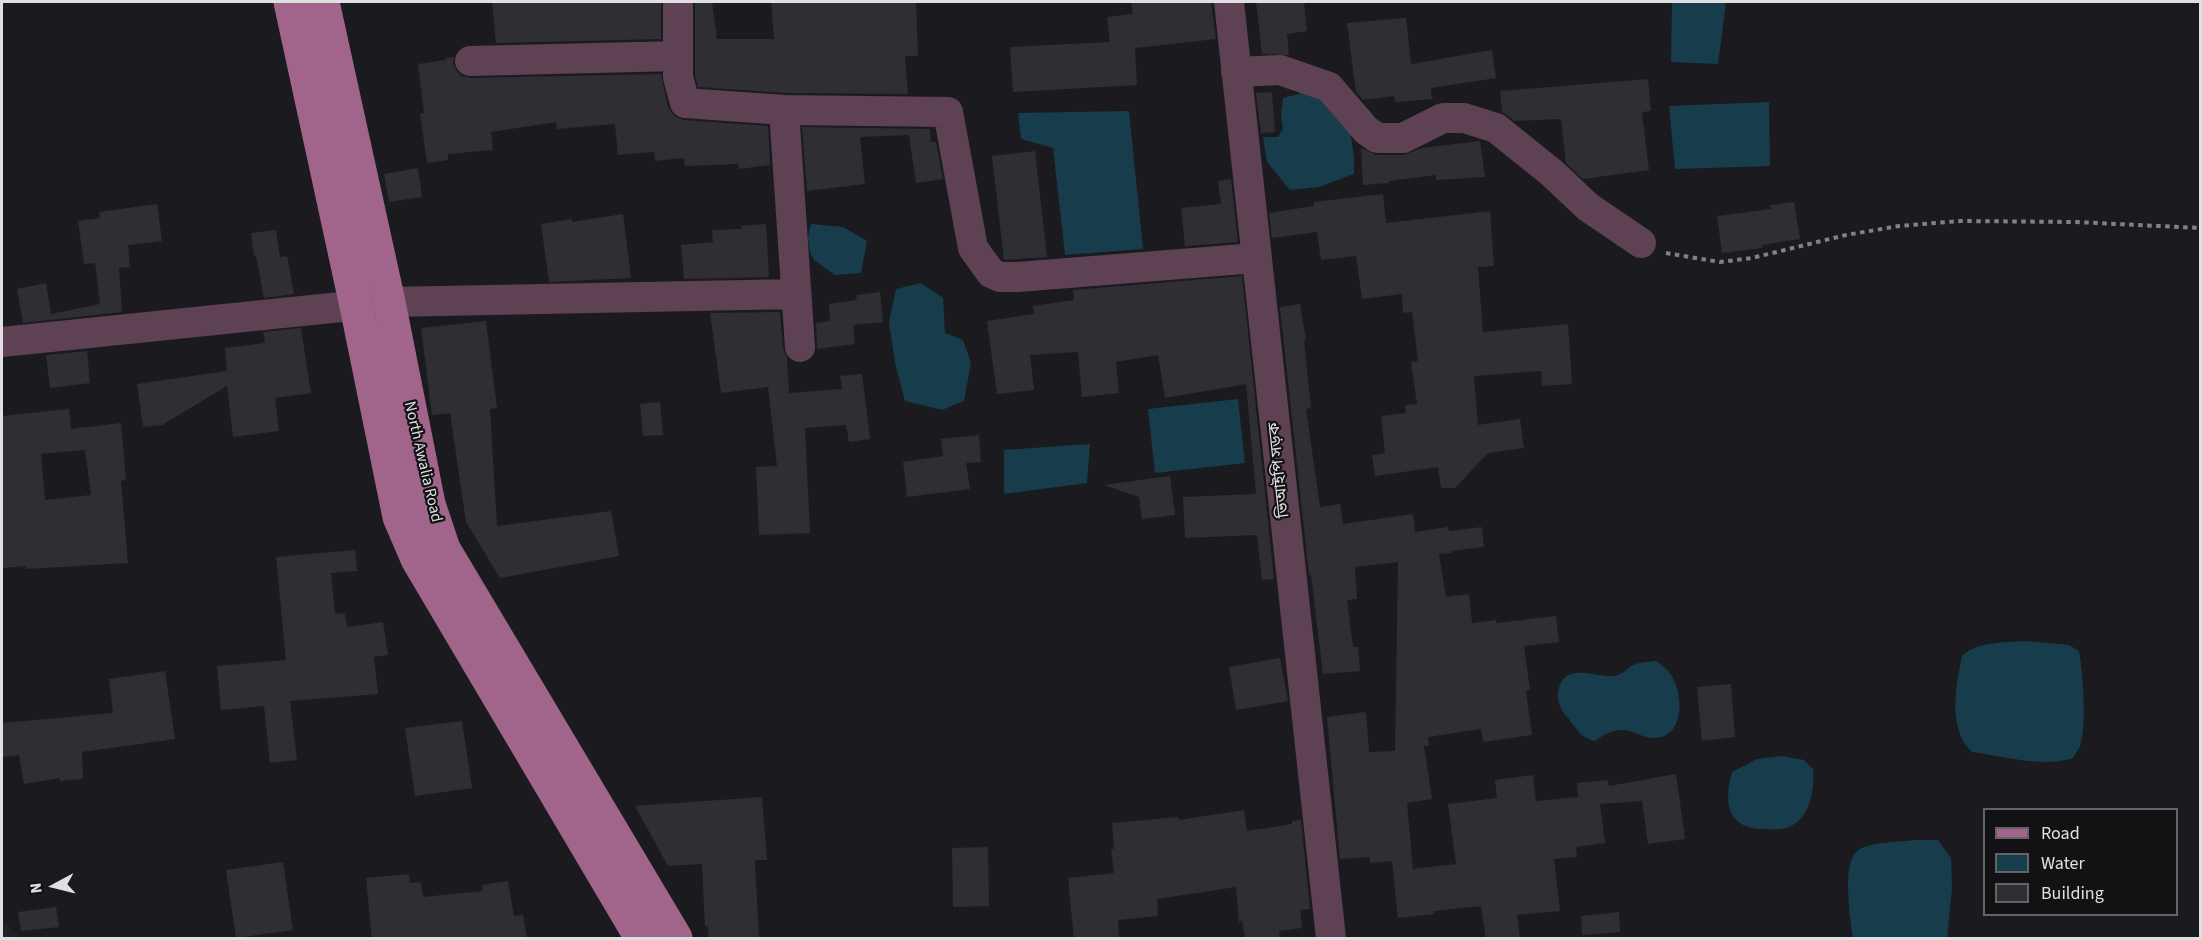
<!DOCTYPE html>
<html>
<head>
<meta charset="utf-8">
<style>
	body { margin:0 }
	#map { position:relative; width:2202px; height:940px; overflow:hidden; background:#1b1b1f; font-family:"Source Sans 3",sans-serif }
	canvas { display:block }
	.frame { position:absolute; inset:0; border:3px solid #e0e0e3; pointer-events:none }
	.legend { position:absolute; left:1983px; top:808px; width:195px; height:108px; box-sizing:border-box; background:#121215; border:2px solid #646467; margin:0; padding:8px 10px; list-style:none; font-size:18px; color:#e0e0e3 }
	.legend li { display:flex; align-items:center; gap:12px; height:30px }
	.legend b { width:30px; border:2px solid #646467 }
	.north { position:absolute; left:24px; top:856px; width:60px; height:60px; -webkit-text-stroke:4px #121215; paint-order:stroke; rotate:263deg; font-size:16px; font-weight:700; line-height:24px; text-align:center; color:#e0e0e3 }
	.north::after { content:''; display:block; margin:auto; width:21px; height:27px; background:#e0e0e3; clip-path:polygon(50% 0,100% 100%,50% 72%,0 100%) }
</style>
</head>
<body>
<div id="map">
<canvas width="2202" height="940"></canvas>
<div class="frame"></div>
<ul class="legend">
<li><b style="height:8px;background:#a1658b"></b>Road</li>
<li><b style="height:16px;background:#173c4b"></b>Water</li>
<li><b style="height:16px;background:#2f2f33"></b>Building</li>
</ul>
<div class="north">N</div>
</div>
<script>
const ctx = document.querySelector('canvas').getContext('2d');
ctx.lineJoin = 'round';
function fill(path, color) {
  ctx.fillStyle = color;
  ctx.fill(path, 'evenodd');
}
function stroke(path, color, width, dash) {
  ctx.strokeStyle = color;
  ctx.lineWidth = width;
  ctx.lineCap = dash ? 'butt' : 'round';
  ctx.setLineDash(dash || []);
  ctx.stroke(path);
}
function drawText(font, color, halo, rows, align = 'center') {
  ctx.font = font + ' "Source Sans 3","Noto Sans Bengali",sans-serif';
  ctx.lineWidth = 4.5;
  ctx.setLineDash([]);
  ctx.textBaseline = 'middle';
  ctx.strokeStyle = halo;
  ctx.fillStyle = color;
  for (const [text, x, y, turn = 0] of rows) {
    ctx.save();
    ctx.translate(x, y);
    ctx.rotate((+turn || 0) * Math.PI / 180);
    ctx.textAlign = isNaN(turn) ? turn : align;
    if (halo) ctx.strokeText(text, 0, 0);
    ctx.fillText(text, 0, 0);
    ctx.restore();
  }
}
const built = new Path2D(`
	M 2,921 L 21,938 L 2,938 Z`);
const water = new Path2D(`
	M 1672,2 L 1726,2 L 1718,64 L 1671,62 Z
	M 1302,93 L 1331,104 L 1350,130 L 1354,157 L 1354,174 L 1319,187 L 1290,190 L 1267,162 L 1263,137 L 1278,137 L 1283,129 L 1281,115 L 1283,98 Z
	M 1769,102 L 1770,166 L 1675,169 L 1669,106 Z
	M 1129,111 L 1143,249 L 1065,255 L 1053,148 L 1021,139 L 1018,113 Z
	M 811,224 L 843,227 L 867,241 L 861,273 L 835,275 L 814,260 L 810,252 L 808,237 Z
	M 921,283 L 943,298 L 945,333 L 963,340 L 971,363 L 964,401 L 942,410 L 905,401 L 895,363 L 889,322 L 896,289 Z
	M 1238,399 L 1245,463 L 1155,473 L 1148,409 Z
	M 1090,444 L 1087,483 L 1004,494 L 1004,450 Z
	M 2025,641 L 2069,645 L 2079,651 C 2083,673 2087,726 2080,746 C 2078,750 2075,754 2073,758 C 2041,768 2004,756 1972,752 C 1947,728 1956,686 1962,656 C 1978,641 2004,643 2025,641 Z
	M 1656,661 C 1671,671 1677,681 1679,699 C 1682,723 1670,745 1643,736 C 1635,733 1630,730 1620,730 C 1610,731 1603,735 1595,741 C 1578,737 1576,726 1565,715 C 1561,709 1557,700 1558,693 C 1563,660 1594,678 1613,676 C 1622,675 1626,669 1633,665 C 1640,662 1648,662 1656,661 Z
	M 1782,756 L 1804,760 L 1813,769 C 1815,789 1810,821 1786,828 C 1780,830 1773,829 1767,829 C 1728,830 1723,805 1732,772 L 1757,759 Z
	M 1915,840 L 1938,840 L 1951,858 L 1952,888 L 1947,938 L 1853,938 C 1851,920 1840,859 1860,849 C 1873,842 1900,842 1915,840 Z`);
const building = new Path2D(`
	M 492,2 L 661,2 L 661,39 L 496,43 Z
	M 695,2 L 712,2 L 717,39 L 774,39 L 771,2 L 916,2 L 918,56 L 905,56 L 908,94 L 785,93 L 698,87 L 695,75 Z
	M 1131,2 L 1211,2 L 1216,39 L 1135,48 L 1137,85 L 1013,92 L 1010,47 L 1110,42 L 1107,17 L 1133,14 Z
	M 1256,2 L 1304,2 L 1307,31 L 1287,34 L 1289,55 L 1262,54 Z
	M 1406,18 L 1411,64 L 1492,50 L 1496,78 L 1431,88 L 1432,99 L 1395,102 L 1394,96 L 1363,100 L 1356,92 L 1347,23 Z
	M 454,57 L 453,62 L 456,70 L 462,76 L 470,78 L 661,74 L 668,107 L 675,117 L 684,120 L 768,126 L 770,165 L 739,169 L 738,164 L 685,166 L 684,158 L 655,161 L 654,152 L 618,155 L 615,124 L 557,129 L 556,122 L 491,132 L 493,150 L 448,154 L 448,160 L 427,163 L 420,114 L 424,113 L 418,64 L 446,60 L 446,58 Z
	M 1648,79 L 1651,111 L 1642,112 L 1649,170 L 1583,179 L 1566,163 L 1561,119 L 1515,121 L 1502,112 L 1500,91 Z
	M 1272,92 L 1275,132 L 1261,133 L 1256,93 Z
	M 802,127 L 930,129 L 931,142 L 936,142 L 943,179 L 916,183 L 909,135 L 860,137 L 865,184 L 807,191 Z
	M 1480,141 L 1485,177 L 1436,180 L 1436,175 L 1389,181 L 1389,183 L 1363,185 L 1361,148 L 1376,155 L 1403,155 L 1422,148 Z
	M 1035,151 L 1047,257 L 1004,260 L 992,156 Z
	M 418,168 L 422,197 L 389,202 L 384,174 Z
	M 1231,179 L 1238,242 L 1185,246 L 1181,208 L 1221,204 L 1218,181 Z
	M 1383,194 L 1386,223 L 1490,211 L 1494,266 L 1478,267 L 1483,332 L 1568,324 L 1572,384 L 1542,386 L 1541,371 L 1474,376 L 1478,425 L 1520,419 L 1524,448 L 1488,453 L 1455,488 L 1441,488 L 1438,467 L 1375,476 L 1372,455 L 1385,453 L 1381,416 L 1406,413 L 1405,405 L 1417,404 L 1411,362 L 1418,361 L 1412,312 L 1403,313 L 1402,294 L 1362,299 L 1356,256 L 1321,260 L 1317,232 L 1272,238 L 1269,213 L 1314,206 L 1314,202 Z
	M 1794,202 L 1800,239 L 1762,245 L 1762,248 L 1722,253 L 1717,216 L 1771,209 L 1770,205 Z
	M 157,204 L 162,241 L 128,245 L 130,267 L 119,268 L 122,312 L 23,323 L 17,289 L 46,283 L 51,314 L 100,304 L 95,263 L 84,264 L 78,221 L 100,218 L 99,212 Z
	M 623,214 L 631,278 L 549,282 L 541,224 L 572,219 L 572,222 Z
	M 766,224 L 769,277 L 684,279 L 681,245 L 713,242 L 712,230 L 742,229 L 741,226 Z
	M 276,230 L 280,257 L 287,256 L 294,294 L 264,298 L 256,256 L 254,256 L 251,233 Z
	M 1242,276 L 1274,579 L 1262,580 L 1257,535 L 1185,538 L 1183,497 L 1256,494 L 1246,384 L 1165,398 L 1158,355 L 1116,362 L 1119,393 L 1082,397 L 1078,352 L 1030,355 L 1034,390 L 997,394 L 987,321 L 1034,314 L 1033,306 L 1074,300 L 1073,290 Z
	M 880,292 L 883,322 L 853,325 L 855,344 L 817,349 L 816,323 L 830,321 L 829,304 L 857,300 L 856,295 Z
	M 1300,304 L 1306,340 L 1304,341 L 1311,408 L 1306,409 L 1320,507 L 1340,504 L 1343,524 L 1413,514 L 1415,532 L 1448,527 L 1449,531 L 1482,527 L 1484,547 L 1451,551 L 1452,553 L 1439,554 L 1446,597 L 1469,594 L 1472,623 L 1496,620 L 1496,623 L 1556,616 L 1559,642 L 1524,646 L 1530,690 L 1526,691 L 1532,735 L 1483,742 L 1481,729 L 1428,737 L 1429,746 L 1424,746 L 1432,799 L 1407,803 L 1413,869 L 1456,864 L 1448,804 L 1497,798 L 1495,780 L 1533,775 L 1536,801 L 1578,797 L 1577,783 L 1608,780 L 1609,786 L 1676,774 L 1685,839 L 1648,844 L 1642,801 L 1600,804 L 1605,843 L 1576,847 L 1577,857 L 1554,859 L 1560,911 L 1517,915 L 1520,939 L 1486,939 L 1481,906 L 1434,911 L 1434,914 L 1398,918 L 1392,861 L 1370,863 L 1370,857 L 1340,859 L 1327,717 L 1366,712 L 1369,752 L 1395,751 L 1398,562 L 1355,567 L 1357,599 L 1347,600 L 1353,647 L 1358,647 L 1360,671 L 1323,674 L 1311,575 L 1309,575 L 1280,307 Z
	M 780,312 L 783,348 L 787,358 L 789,393 L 842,389 L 840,376 L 862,374 L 870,439 L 849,442 L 846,425 L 805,428 L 810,533 L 759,535 L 756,467 L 777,466 L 768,387 L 721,393 L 710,313 Z
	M 486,321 L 497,408 L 490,409 L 497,526 L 611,511 L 619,556 L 500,578 L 466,522 L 450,413 L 432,415 L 421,328 Z
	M 301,328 L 311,393 L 275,398 L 279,431 L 233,437 L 227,386 L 162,425 L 143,427 L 137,384 L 227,371 L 225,348 L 265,343 L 263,332 Z
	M 87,351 L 90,383 L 50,388 L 46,355 Z
	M 660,402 L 663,435 L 643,436 L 640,404 Z
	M 69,409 L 71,429 L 121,423 L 126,480 L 121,481 L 128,563 L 26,569 L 26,566 L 2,568 L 2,416 ZM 85,450 L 91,495 L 45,500 L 41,454 Z
	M 979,435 L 981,462 L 966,463 L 970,489 L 907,497 L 903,462 L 943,456 L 941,439 Z
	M 1170,476 L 1175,515 L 1142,519 L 1139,497 L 1104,485 Z
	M 355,550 L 357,571 L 331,573 L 335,614 L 345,613 L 347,627 L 383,622 L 388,655 L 374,657 L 378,694 L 290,701 L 297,760 L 270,763 L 264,706 L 221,710 L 217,666 L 286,660 L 276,557 Z
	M 1280,658 L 1288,701 L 1236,710 L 1229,667 Z
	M 165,671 L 175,739 L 82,752 L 83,779 L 60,781 L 60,778 L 24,784 L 19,755 L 2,757 L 2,723 L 113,713 L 109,679 Z
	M 1731,684 L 1735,737 L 1702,741 L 1697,687 Z
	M 462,721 L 472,788 L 415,796 L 405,728 Z
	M 762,797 L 767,860 L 755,860 L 759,939 L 709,939 L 708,926 L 705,926 L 702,864 L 668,866 L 635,806 Z
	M 1244,810 L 1247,831 L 1292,824 L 1292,821 L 1301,820 L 1310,909 L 1300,910 L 1302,928 L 1279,931 L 1280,939 L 1245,939 L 1242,921 L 1239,922 L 1236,887 L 1157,899 L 1158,916 L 1118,920 L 1119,939 L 1074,939 L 1068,878 L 1114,873 L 1111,849 L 1114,849 L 1112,823 L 1178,817 L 1179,820 Z
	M 988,847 L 989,906 L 953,907 L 952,848 Z
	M 283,862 L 293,930 L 236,938 L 226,870 Z
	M 409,874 L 410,883 L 421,882 L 423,897 L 483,891 L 482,885 L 508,881 L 514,916 L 523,915 L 527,939 L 372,939 L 366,878 Z
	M 56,907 L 59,927 L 21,931 L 18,912 Z
	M 1619,912 L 1620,932 L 1582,935 L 1581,916 Z`);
const path = new Path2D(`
	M 1666,253 L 1720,262 L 1752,258 L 1846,235 L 1899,226 L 1960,221 L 2076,222 L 2200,228`);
const minor = new Path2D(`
	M 678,2 L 678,77 L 685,103 L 784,110 L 948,112 L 973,248 L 991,273 L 1000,277 L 1018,277 L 1256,258
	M 1229,2 L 1331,938
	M 470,61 L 678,56
	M 1236,72 L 1280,70 L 1329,87 L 1366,130 L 1377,138 L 1403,138 L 1443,118 L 1464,118 L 1496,128 L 1552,173 L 1588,207 L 1641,243
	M 784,110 L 800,347
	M 2,342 L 389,302 L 796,294`);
const primary = new Path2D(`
	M 290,2 L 356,306 L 399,517 L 417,559 L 641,938
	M 323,2 L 389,302 L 429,504 L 444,549 L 676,938`);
const streetNames = [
	["North Awalia Road",422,462,77],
	["ভিআইপি সড়ক",1280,470,-96]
];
fill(built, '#20202a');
fill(water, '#173c4b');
fill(building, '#2f2f33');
stroke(path, '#828285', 4, [4.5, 4.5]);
stroke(minor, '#5e4153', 30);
stroke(primary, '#a1658b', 33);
drawText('16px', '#e0e0e3', '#121215', streetNames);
</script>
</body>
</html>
